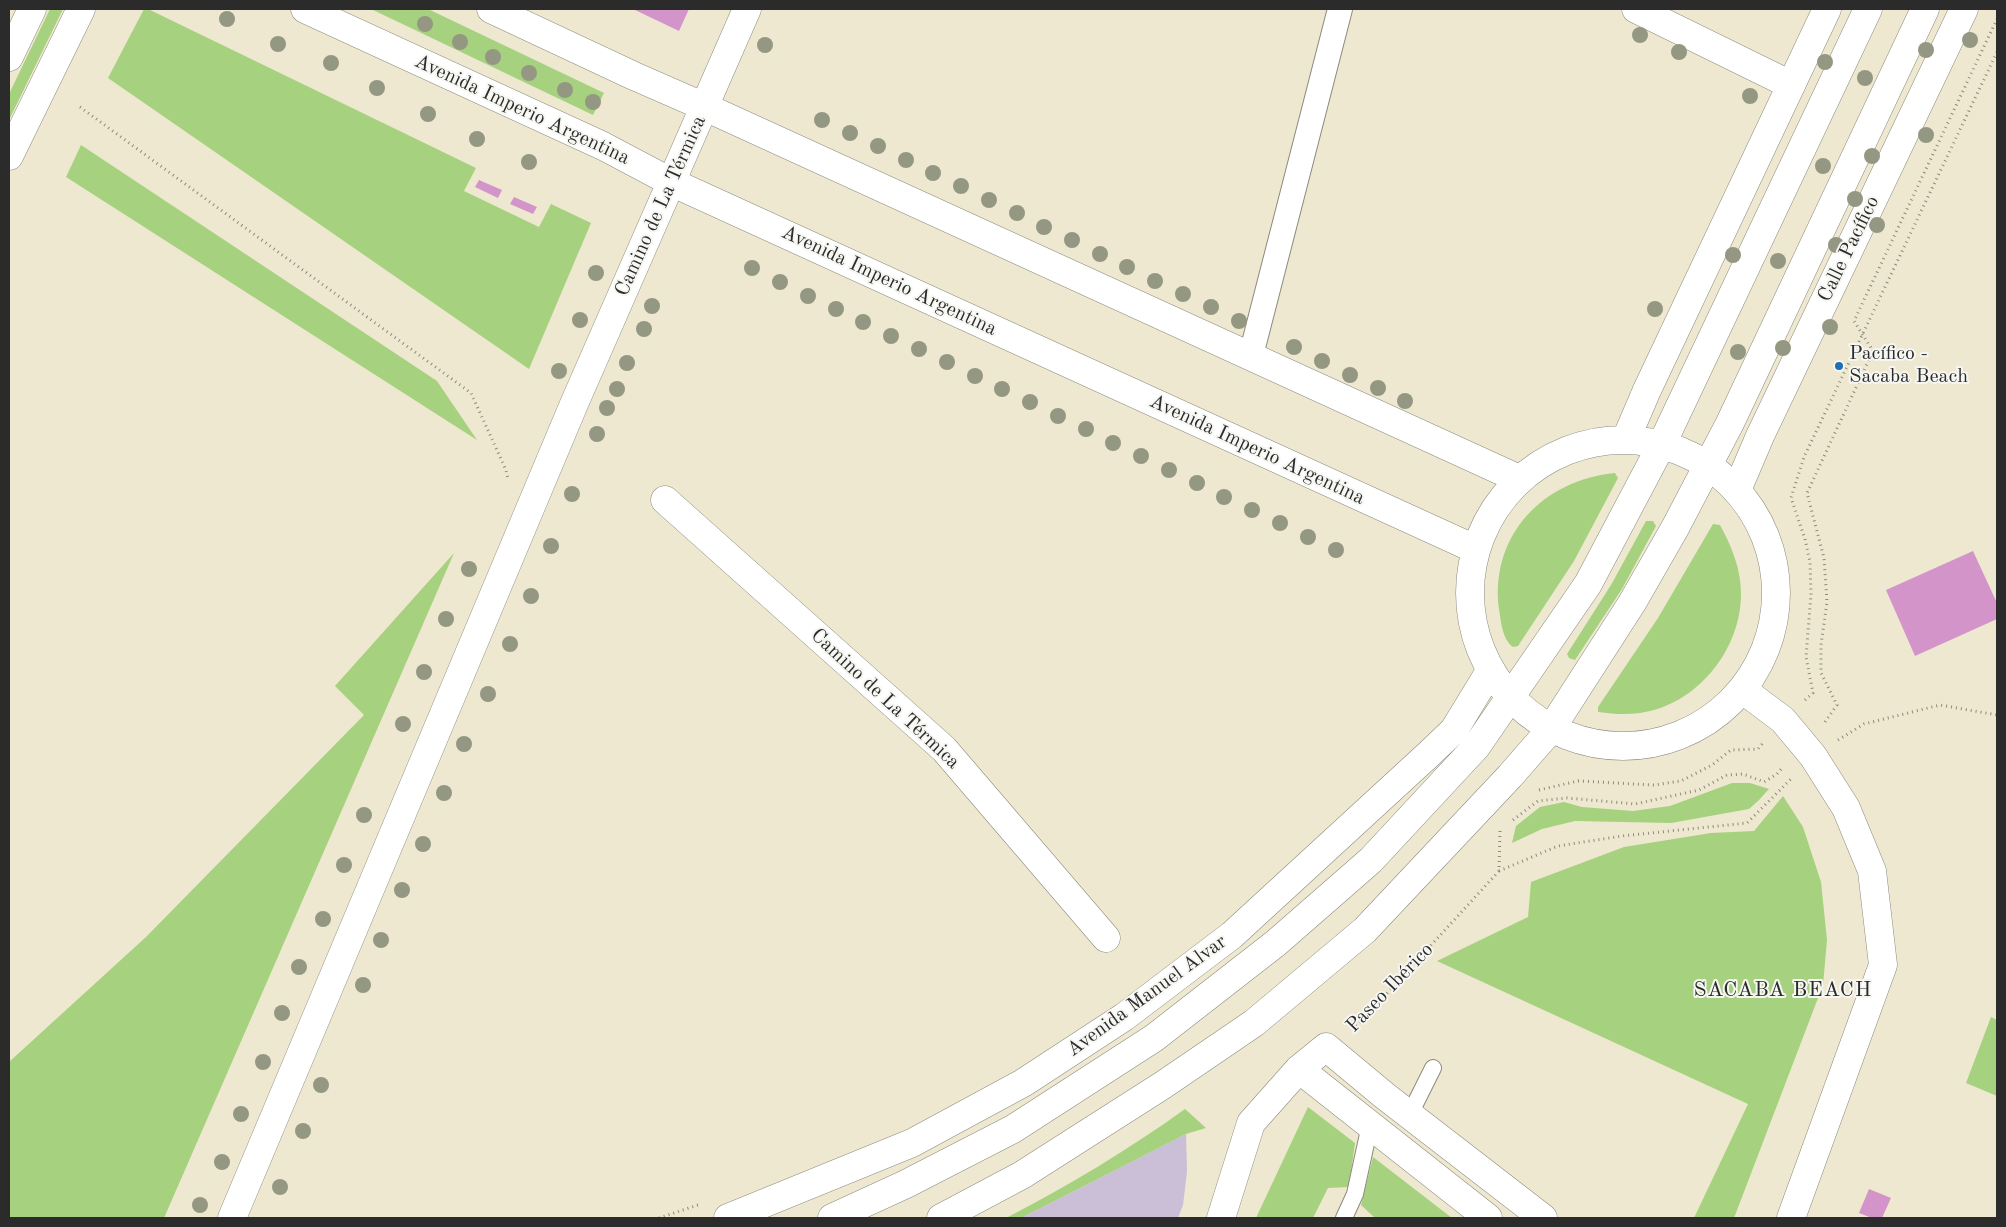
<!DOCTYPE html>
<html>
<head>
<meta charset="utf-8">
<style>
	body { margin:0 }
	#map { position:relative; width:2006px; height:1227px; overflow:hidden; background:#eee8d0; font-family:"Old Standard TT",serif }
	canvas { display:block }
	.frame { position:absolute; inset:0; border:10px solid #2b2b2b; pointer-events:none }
</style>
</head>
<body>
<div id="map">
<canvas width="2006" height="1227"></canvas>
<div class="frame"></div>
</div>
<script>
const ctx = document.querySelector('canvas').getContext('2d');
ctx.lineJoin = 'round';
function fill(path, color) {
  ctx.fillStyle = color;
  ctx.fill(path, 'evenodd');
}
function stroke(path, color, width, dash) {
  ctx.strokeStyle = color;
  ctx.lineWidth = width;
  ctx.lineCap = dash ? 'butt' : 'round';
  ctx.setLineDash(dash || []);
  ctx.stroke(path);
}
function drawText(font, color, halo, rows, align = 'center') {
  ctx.font = font + ' "Old Standard TT",serif';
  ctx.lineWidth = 4;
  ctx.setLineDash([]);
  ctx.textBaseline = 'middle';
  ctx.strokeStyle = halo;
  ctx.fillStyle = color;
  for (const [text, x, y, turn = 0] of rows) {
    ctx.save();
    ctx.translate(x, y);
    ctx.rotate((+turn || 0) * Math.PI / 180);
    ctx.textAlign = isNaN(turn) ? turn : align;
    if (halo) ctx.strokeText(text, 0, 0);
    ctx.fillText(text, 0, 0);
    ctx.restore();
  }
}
const industrial = new Path2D(`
	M 1186,1134 L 1187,1172 L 1183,1205 L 1178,1218 L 1021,1218 Z`);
const green = new Path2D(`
	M 50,9 L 63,9 L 9,120 L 9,94 Z
	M 144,9 L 148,9 L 476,168 L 464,191 L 539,227 L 551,204 L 591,223 L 529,369 L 108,78 Z
	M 371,9 L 428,9 L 604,93 L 593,115 Z
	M 81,145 L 437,381 L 477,440 L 66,177 Z
	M 1615,473 L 1618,478 L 1574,561 L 1518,646 L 1513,647 C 1502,639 1501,621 1499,609 C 1490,534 1544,480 1615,473 Z
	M 1646,521 L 1653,521 L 1656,526 L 1622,589 L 1575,660 L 1569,658 L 1567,654 L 1611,585 Z
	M 1713,524 L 1720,525 C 1732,547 1741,569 1741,594 C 1741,650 1697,705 1640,713 C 1626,715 1613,714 1598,712 L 1598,707 L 1658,618 Z
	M 454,553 L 164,1218 L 9,1218 L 9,1062 L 146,937 L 364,715 L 335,686 Z
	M 1732,783 L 1750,783 L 1769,789 L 1759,800 L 1749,809 L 1671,823 L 1575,821 L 1542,829 L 1512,843 L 1516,826 L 1540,807 L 1564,802 L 1582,807 L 1633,811 L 1670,806 Z
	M 1783,796 L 1803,827 L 1821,882 L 1827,940 L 1823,985 L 1734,1218 L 1694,1218 L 1748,1104 L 1437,961 L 1528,917 L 1531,882 L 1624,847 L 1711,833 L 1754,831 Z
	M 1991,1017 L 1997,1020 L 1997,1096 L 1966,1083 Z
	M 1308,1107 L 1355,1143 L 1349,1187 L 1328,1188 L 1313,1218 L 1256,1218 Z
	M 1185,1109 L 1206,1128 L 1186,1134 L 1021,1218 L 1006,1218 C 1068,1186 1128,1150 1185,1109 Z
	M 1373,1157 L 1452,1218 L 1375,1218 L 1361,1205 Z`);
const building = new Path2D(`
	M 633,9 L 689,9 L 679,31 Z
	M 479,180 L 502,190 L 498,198 L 475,187 Z
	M 514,197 L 537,207 L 533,214 L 510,204 Z
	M 1973,551 L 1997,603 L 1997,619 L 1915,656 L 1886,590 Z
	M 1869,1189 L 1891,1198 L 1882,1218 L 1872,1218 L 1859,1213 Z`);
const path = new Path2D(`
	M 80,107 L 471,393 L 506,470 L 508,479
	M 1805,700 L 1813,693 L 1806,657 L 1811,594 L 1810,562 L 1805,539 L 1791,498 L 1804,457 L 1997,52
	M 1825,722 L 1837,705 L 1821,673 L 1821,645 L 1827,602 L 1824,558 L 1807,493 L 1873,351 L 1854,321 L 1997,19
	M 1838,740 L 1864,724 L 1940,705 L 1997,715
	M 1539,790 L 1578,781 L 1654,785 L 1681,781 L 1712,765 L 1731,750 L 1758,749 L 1764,742
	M 1513,820 L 1538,801 L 1567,798 L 1635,804 L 1699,790 L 1727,775 L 1743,774 L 1764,782 L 1777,774 L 1783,767
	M 1499,871 L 1558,846 L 1622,836 L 1747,823 L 1791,779
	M 1352,1029 L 1358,1025 L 1499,871 L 1500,831
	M 659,1218 L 701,1204`);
const service = new Path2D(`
	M 1410,1114 L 1433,1068
	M 1344,1218 L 1355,1194 L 1370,1125`);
const pedestrian = new Path2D(`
	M 1251,355 L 1340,9`);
const minor = new Path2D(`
	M 1636,9 L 1791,85
	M 9,57 L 32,9
	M 9,156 L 81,9
	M 665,500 L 944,749 L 1106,938
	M 1743,690 L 1783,720 L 1813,756 L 1846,808 L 1872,871 L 1883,965 L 1791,1218
	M 1299,1069 L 1488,1218
	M 1221,1218 L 1251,1123 L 1299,1069 L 1326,1047 L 1385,1096 L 1543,1218`);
const tertiary = new Path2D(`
	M 305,9 L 603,146 L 671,182 L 1475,549
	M 491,9 L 634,76 L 705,107 L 1519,479`);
const secondary = new Path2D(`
	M 232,1218 L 574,404 L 747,9`);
const primary = new Path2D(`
	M 1626,439 L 1647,390 L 1827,9
	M1470 593a153 153 0 1 1 306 0a153 153 0 1 1-306 0Z
	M 1737,490 L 1760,436 L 1964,9
	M 728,1218 L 912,1143 L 1023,1083 L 1124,1017 L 1232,935 L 1429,754 L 1454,730 L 1490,671
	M 832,1218 L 906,1184 L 1013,1129 L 1154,1038 L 1276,943 L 1371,860 L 1476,747 L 1588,584 L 1662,444 L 1868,9
	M 941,1218 L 1022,1175 L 1163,1085 L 1254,1023 L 1365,930 L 1510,776 L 1551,729 L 1632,603 L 1675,528 L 1730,423 L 1925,9`);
const trees = [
	[227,19],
	[425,24],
	[1640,35],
	[1970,40],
	[460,42],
	[278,44],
	[765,45],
	[1926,50],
	[1679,52],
	[493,57],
	[1825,62],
	[331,63],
	[529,73],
	[1865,78],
	[377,88],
	[565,90],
	[1750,96],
	[593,102],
	[428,114],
	[822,120],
	[850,133],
	[1926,135],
	[477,139],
	[878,146],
	[1872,156],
	[906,160],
	[529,162],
	[1823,166],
	[933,173],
	[961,186],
	[1855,199],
	[989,200],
	[1017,213],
	[1877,225],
	[1044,227],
	[1072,240],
	[1836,245],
	[1100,254],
	[1733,255],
	[1778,261],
	[1127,267],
	[752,268],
	[596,273],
	[1155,281],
	[780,282],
	[1183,294],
	[808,296],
	[652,306],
	[1211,307],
	[836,309],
	[1655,309],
	[580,320],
	[1239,321],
	[863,322],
	[1830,327],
	[644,329],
	[891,336],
	[1294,347],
	[1783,348],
	[919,349],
	[1738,352],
	[1322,361],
	[947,362],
	[627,363],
	[559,371],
	[1350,375],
	[975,376],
	[1378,388],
	[617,389],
	[1002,389],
	[1405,401],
	[1030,402],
	[607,408],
	[1058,416],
	[1086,429],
	[597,434],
	[1113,443],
	[1141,456],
	[1169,470],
	[1197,483],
	[572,494],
	[1224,497],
	[1252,510],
	[1280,523],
	[1308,537],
	[551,546],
	[1336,550],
	[469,569],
	[531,596],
	[446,619],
	[510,644],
	[424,672],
	[488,694],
	[403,724],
	[464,744],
	[444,793],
	[364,815],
	[423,844],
	[344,865],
	[402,890],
	[323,919],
	[381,940],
	[299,967],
	[363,985],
	[282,1013],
	[263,1062],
	[321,1085],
	[241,1114],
	[303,1131],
	[222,1162],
	[280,1187],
	[200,1205]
];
const markers = [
	[1839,366,5,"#1f6fb2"]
];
const streetNames = [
	["Avenida Imperio Argentina",522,110,25],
	["Camino de La Térmica",661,206,-66],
	["Calle Pacífico",1849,249,-64],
	["Avenida Imperio Argentina",889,281,25],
	["Avenida Imperio Argentina",1257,450,25],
	["Camino de La Térmica",885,699,43],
	["Paseo Ibérico",1390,988,-46],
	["Avenida Manuel Alvar",1147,996,-36]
];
const poiNames = [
	["Pacífico -",1849,354],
	["Sacaba Beach",1849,377]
];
const neighbourhoodNames = [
	["SACABA BEACH",1783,990]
];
fill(industrial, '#cabfd6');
fill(green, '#a6d17e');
fill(building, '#d394ca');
stroke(service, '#8c8a7e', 18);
stroke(pedestrian, '#8c8a7e', 26);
stroke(minor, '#8c8a7e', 29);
stroke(tertiary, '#8c8a7e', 29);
stroke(secondary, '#8c8a7e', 29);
stroke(primary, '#8c8a7e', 29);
stroke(path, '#8c8a7e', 3, [1, 4]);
stroke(service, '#fff', 16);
stroke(pedestrian, '#fff', 24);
stroke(minor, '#fff', 28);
stroke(tertiary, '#fff', 28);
stroke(secondary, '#fff', 28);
stroke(primary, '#fff', 28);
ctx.fillStyle = '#949781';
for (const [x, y] of trees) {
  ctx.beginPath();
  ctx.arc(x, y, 8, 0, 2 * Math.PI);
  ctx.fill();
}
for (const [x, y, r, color] of markers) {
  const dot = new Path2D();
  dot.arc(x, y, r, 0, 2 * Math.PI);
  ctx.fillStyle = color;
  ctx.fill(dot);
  stroke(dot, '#f6f6f2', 2);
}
drawText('20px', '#2b2b2b', '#f6f6f2', streetNames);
drawText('20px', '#2b2b2b', '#f6f6f2', poiNames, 'left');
ctx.letterSpacing = '1px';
drawText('21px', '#2b2b2b', '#f6f6f2', neighbourhoodNames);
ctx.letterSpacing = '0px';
</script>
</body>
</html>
